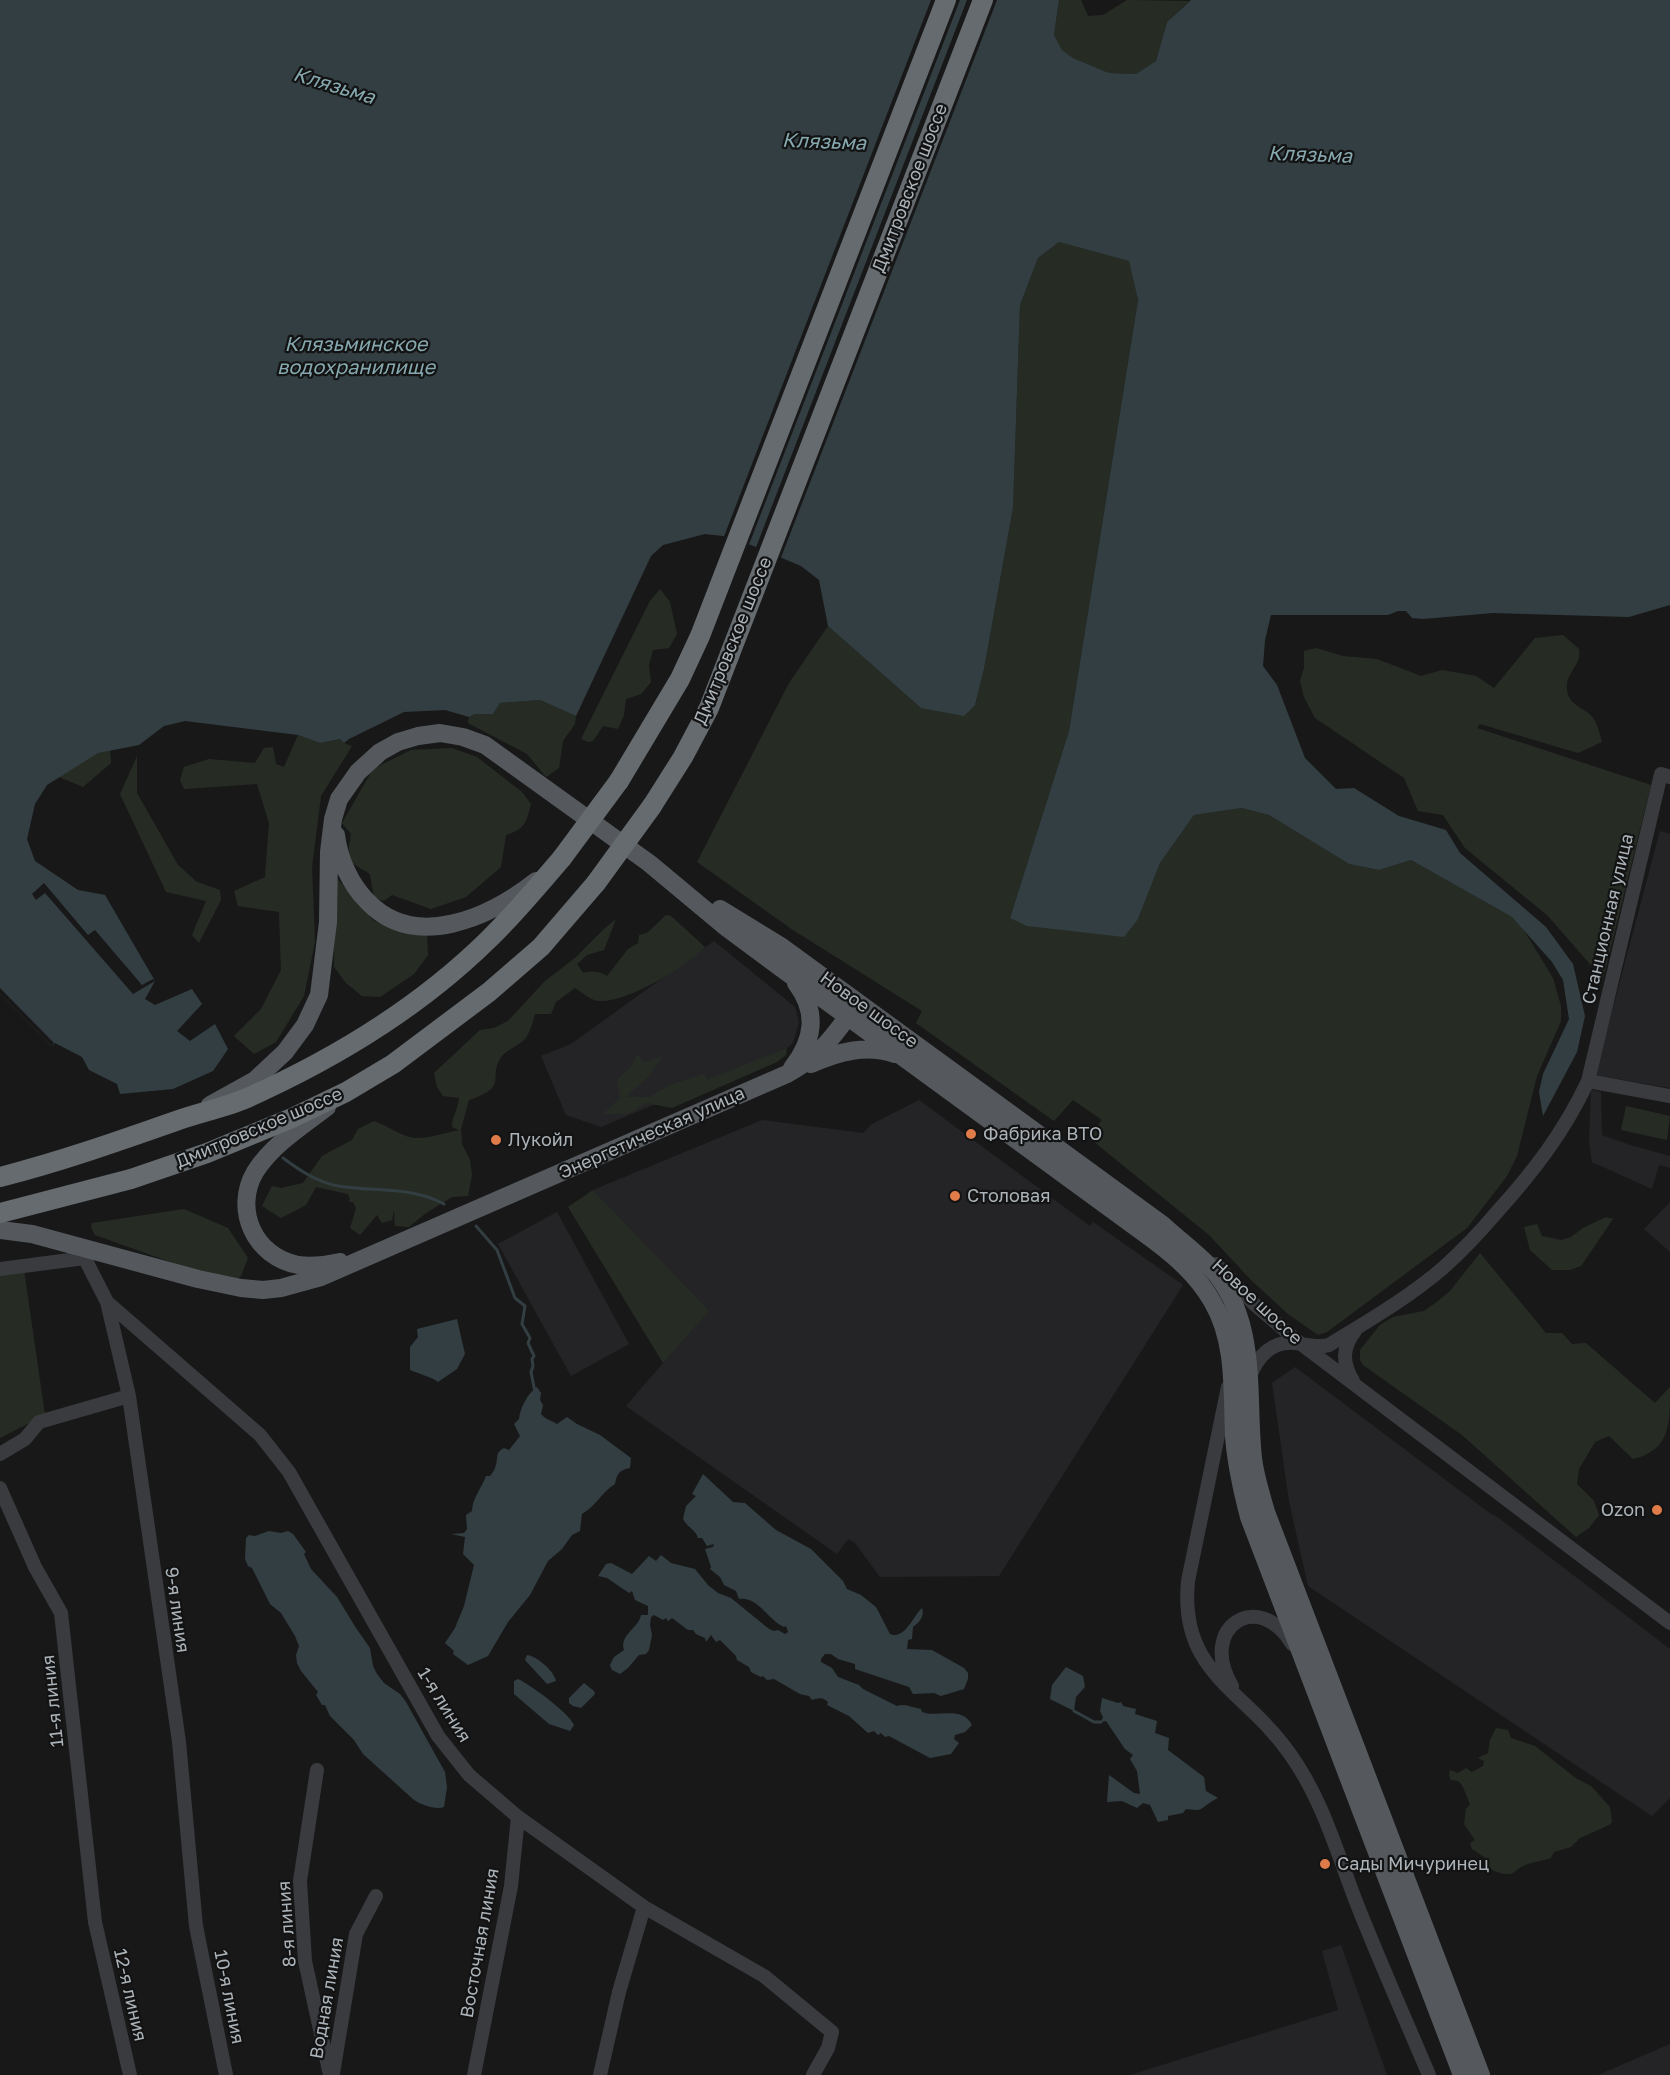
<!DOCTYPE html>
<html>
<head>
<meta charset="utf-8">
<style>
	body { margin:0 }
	canvas { display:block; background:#181819 }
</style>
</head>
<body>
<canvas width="1670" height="2075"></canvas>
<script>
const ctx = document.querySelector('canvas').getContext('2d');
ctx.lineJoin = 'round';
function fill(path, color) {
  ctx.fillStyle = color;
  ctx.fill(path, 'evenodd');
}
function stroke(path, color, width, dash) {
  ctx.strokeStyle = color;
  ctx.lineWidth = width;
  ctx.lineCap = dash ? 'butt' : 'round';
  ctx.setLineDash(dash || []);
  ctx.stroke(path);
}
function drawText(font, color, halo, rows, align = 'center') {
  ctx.font = font + ' "Golos Text",sans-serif';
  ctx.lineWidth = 4.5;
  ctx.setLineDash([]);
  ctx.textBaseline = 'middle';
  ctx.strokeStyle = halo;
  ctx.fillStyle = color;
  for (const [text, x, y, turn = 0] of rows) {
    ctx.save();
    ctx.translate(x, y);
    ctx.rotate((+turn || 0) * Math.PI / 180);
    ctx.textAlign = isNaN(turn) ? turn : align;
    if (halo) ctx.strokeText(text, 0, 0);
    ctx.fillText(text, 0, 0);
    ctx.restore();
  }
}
const built = new Path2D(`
	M 1660,831 L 1670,834 L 1670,1088 L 1595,1075 Z
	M 714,941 L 795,1007 L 799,1022 L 793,1043 L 787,1048 L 601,1127 L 566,1115 L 541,1056 L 571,1044 Z
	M 1591,1090 L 1601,1092 L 1602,1135 L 1630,1145 L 1670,1156 L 1670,1168 L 1659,1165 L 1652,1189 L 1592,1162 L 1589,1141 Z
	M 919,1100 L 1090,1226 L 1093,1222 L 1183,1285 L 999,1576 L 880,1577 L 855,1543 L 848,1539 L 837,1554 L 626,1406 L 708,1311 L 593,1190 L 762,1120 L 863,1133 L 872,1124 Z
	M 1670,1202 L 1670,1252 L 1644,1229 Z
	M 557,1212 L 629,1344 L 571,1376 L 498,1244 Z
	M 1295,1367 L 1491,1514 L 1496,1516 L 1670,1649 L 1670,1798 L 1652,1816 L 1308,1586 L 1289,1501 L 1272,1383 Z
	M 1341,1945 L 1387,2075 L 1130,2075 L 1338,2010 L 1322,1951 Z
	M 1670,2044 L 1670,2075 L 1598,2075 L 1633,2060 Z`);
const green = new Path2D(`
	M 1059,0 L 1081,0 L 1088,16 L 1103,15 L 1127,0 L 1189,1 L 1167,22 L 1156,61 L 1136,74 L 1109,73 L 1073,58 L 1062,50 L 1054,35 Z
	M 1059,242 L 1130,261 L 1138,300 L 1069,731 L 1010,918 L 1138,919 L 1160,863 L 1194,815 L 1242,808 L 1269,815 L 1349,864 L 1379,870 L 1411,860 L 1512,917 L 1522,927 L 1553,978 L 1561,1006 L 1561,1021 L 1537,1076 L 1517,1156 L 1507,1176 L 1467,1228 L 1327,1332 L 1318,1335 L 1288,1314 L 1251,1280 L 1209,1235 L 1088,1137 L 1102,1120 L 1073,1100 L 1054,1121 L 916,1023 L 922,1011 L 793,930 L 697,862 L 789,683 L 828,626 L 921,708 L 975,705 L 984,669 L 1013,508 L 1020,305 L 1038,258 Z
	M 660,589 L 670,602 L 677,634 L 669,648 L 653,650 L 649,665 L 651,682 L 641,694 L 626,699 L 624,715 L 618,729 L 603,726 L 593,741 L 588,742 L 581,739 L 650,601 Z
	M 1563,635 L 1579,649 C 1582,665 1565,673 1567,689 C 1568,707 1586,707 1594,719 C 1598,726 1600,735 1602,742 L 1578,753 L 1480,724 L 1477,728 L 1651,785 L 1603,979 L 1548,916 L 1465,848 L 1443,815 L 1418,811 L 1404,778 L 1315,718 L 1304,697 L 1300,681 L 1304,668 L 1304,651 L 1316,648 L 1343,656 L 1377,659 L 1421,676 L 1442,670 L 1476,676 L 1494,688 L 1535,638 Z
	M 540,700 L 576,716 L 575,724 L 563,741 L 559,768 L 546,777 L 527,754 L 468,723 L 469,717 L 475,714 L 493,714 L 500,703 Z
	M 298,735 L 320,743 L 340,739 L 344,743 L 352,746 L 321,796 L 312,867 L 315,942 L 304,996 L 276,1042 L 254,1054 L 234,1036 L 261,1009 L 281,970 L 279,912 L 238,906 L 234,891 L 265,877 L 269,823 L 257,784 L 184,789 L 180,780 L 184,767 L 209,759 L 255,763 L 264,748 L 273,747 L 276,764 L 284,767 Z
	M 452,748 L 477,757 L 522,792 L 531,804 C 526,823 525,829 506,835 L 501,867 L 466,897 L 431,909 L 392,895 L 384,901 L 374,898 L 370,874 L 347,860 L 351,834 L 342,823 L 373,769 L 411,750 Z
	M 110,749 L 111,763 L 83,787 L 59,777 L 75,755 Z
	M 137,756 L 137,793 L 178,865 L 197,882 L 220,890 L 221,900 L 199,943 L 192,935 L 206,901 L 166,892 L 120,794 Z
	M 335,876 L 374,921 L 427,936 L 428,955 L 414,974 L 380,997 L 362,996 L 346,983 L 334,967 Z
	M 666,915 L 671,916 L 705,947 C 687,967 626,1003 599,1001 C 591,1001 582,992 575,988 L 556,1002 L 551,1014 L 535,1014 C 533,1021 530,1033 525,1039 C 518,1046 508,1049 502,1056 C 486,1078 511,1086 469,1100 L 461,1129 L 462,1144 L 470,1160 L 472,1175 L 468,1196 L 452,1197 L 426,1213 L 409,1227 L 395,1226 L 394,1210 L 392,1220 L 382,1223 L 377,1215 L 360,1235 L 350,1228 L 356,1208 L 353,1202 L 349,1202 L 350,1199 L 348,1194 L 316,1187 L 306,1205 L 281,1218 L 262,1206 L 272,1186 L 281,1188 L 303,1183 L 322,1156 L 352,1140 L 358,1129 L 374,1121 C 386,1125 395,1132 406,1136 C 422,1142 443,1133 459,1130 L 452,1127 C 452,1117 458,1109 459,1098 L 443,1096 L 437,1087 L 434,1073 L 480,1030 L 494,1028 L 508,1021 L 545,981 L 575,958 L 604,929 L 616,919 L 604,950 L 587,955 L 577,964 L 583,973 C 592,971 599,971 607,976 L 628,949 L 638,943 L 639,935 L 647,933 Z
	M 787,1048 L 786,1055 L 777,1062 L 672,1108 L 646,1103 L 628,1114 L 603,1114 L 620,1098 L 617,1080 L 630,1068 L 638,1054 L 643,1063 L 662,1056 L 650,1075 L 626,1097 L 650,1097 L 669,1085 L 704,1074 L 707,1080 Z
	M 1626,1106 L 1670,1116 L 1667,1140 L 1621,1130 Z
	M 593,1190 L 709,1311 L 663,1363 L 568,1207 Z
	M 184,1209 L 228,1228 L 248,1258 L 241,1276 L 236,1280 L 176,1264 L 95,1235 L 91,1228 L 92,1223 Z
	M 1606,1217 L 1613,1219 L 1581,1266 L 1570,1270 L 1552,1270 L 1530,1250 L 1524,1227 L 1537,1224 L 1542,1236 L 1561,1240 L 1571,1237 L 1583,1228 Z
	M 1480,1253 L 1546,1333 L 1562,1333 L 1572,1344 L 1586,1343 L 1655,1403 L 1670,1387 C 1670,1426 1670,1450 1633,1459 L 1609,1436 L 1595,1442 L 1579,1469 L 1577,1484 L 1594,1501 L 1599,1515 L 1589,1528 L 1576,1537 L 1462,1435 L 1363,1365 L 1360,1360 L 1360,1350 L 1380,1325 L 1393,1317 L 1424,1311 L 1438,1301 L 1450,1291 Z
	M 23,1263 L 45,1415 L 0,1438 L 0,1267 Z
	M 1496,1728 L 1508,1730 L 1511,1738 L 1535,1746 L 1577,1779 L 1591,1786 L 1610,1807 L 1612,1822 L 1609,1825 L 1580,1838 L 1571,1847 L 1554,1852 L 1551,1858 C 1542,1861 1531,1862 1523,1866 C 1518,1868 1515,1873 1510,1874 C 1499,1875 1484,1868 1484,1857 L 1472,1849 L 1470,1843 L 1475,1840 L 1464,1824 L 1466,1809 L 1470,1804 L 1462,1785 L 1458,1781 L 1451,1780 L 1449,1775 L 1450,1770 L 1458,1773 L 1466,1768 L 1472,1772 L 1483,1766 L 1484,1761 L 1478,1758 L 1488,1753 L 1490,1740 Z`);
const water = new Path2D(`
	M 0,0 L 1059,0 L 1054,35 L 1062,50 L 1073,58 L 1109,73 L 1136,74 L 1156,61 L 1167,22 L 1191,0 L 1670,0 L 1670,605 L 1629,617 L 1493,613 L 1423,619 L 1412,618 L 1406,611 L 1398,611 L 1388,615 L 1271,615 L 1265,640 L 1263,666 L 1277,685 L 1305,758 L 1336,789 L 1354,788 L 1399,816 L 1446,830 L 1460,853 L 1546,927 L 1573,964 L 1585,1016 L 1577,1052 L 1543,1116 L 1539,1092 L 1543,1074 L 1569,1019 L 1563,980 L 1552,962 L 1512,917 L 1411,860 L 1379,870 L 1349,864 L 1269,815 L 1242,808 L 1194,815 L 1160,863 L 1138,919 L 1124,937 L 1027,926 L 1010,918 L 1069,731 L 1138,300 L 1129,261 L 1059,242 L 1038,258 L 1020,305 L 1013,508 L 984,669 L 975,705 L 964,716 L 921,708 L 828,626 L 819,580 L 801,566 L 732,537 L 705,534 L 663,545 L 651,556 L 576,716 L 540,700 L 500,703 L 493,714 L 475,714 L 469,717 L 445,710 L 404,712 L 349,739 L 344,743 L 340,739 L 320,743 L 298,735 L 185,721 L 164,726 L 139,745 L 98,753 L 47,785 L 35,804 L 27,839 L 35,861 L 78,890 L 105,895 L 155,981 L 145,999 L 155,1005 L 192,989 L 202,1004 L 177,1031 L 190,1041 L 215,1024 L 228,1049 L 213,1071 L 173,1089 L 120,1094 L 117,1084 L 89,1070 L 82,1057 L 55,1043 L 52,1046 L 0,994 Z
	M 457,1319 L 465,1354 L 457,1369 L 438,1382 C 434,1378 417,1373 410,1370 L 410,1347 L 418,1337 L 417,1329 Z
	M 537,1387 L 541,1393 L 540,1400 L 543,1405 L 541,1414 C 546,1420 551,1420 557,1424 L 567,1417 L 577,1424 L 600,1435 L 631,1458 L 630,1468 C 619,1470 617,1474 615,1484 C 601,1493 596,1506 582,1514 L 580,1531 L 572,1535 L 562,1549 L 548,1561 L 530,1595 L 508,1622 L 488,1656 L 468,1665 L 453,1654 L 454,1651 L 445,1643 L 455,1628 L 464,1606 L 474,1565 L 463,1554 L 465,1537 L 451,1534 L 464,1533 L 467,1529 L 466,1515 L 472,1511 C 472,1499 482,1487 486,1476 L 490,1476 C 492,1473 494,1471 495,1468 C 499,1459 494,1453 504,1448 L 509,1450 L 520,1436 L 514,1424 L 519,1419 C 520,1408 528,1393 537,1387 Z
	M 703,1474 L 733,1502 L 745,1503 L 776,1530 L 811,1549 L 843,1581 L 847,1589 L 861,1595 L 876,1607 L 890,1634 C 905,1640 913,1616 922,1608 C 925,1616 919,1623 913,1627 L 912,1639 L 908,1640 L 907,1649 L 932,1650 L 964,1668 L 968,1673 L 968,1679 L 964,1689 L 941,1696 L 934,1693 L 913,1694 L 909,1687 L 855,1669 L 855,1664 L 838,1659 L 831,1654 L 825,1654 L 821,1659 L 821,1662 L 832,1668 L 838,1677 L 859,1685 L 863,1689 L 897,1706 C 905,1703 913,1708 921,1709 L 922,1712 C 938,1718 962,1705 972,1725 L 965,1732 L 955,1735 L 954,1739 L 959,1743 L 951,1754 L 930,1758 L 889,1736 L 885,1737 L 881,1733 L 878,1735 L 874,1731 L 868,1733 L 849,1716 L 827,1705 L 828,1702 C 822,1697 819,1698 812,1700 L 809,1696 L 800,1694 L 774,1679 L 767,1680 L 763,1676 L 761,1677 L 751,1672 L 749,1667 L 737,1660 L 736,1656 L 720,1640 L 716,1642 L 711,1635 L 706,1642 L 705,1638 L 696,1634 L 693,1630 L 688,1630 L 672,1618 L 668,1621 L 666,1618 L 663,1620 L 654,1615 L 651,1617 L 650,1625 L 652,1635 L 649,1650 L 646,1654 L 639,1655 L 628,1668 L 620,1674 L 612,1670 L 610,1665 L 614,1657 L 624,1650 C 619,1635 639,1628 641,1615 L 648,1615 L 648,1606 L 635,1600 L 632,1591 L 629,1593 L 607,1578 L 598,1576 L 606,1564 L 611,1563 L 632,1574 L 649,1556 L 656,1561 L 661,1555 L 671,1563 L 695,1569 L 708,1585 L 718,1593 L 731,1598 L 769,1629 L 774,1631 L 778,1630 L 785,1634 L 788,1632 L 786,1626 L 784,1627 C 768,1620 758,1596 739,1599 L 736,1591 L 724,1585 L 720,1577 L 710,1569 L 711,1567 L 705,1549 L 713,1547 L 714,1544 L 707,1546 L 702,1538 L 698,1538 C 696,1530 687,1527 683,1519 L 686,1506 L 696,1496 L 692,1494 Z
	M 269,1531 L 281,1533 L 288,1531 L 293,1534 L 306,1552 L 304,1554 L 311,1569 L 337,1597 L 356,1628 L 370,1648 L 373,1666 L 377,1674 L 384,1683 L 400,1694 L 406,1702 L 445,1772 L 447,1787 L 444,1807 C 436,1810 422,1805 414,1800 L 363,1754 L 354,1740 L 330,1716 L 325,1705 L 322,1705 L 316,1695 L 318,1692 L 301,1671 L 297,1663 L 296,1655 L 299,1646 L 295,1636 L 281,1613 L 270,1604 L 252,1568 L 248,1566 L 245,1559 L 246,1538 L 249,1535 L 255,1536 Z
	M 527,1655 C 537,1656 554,1671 556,1681 L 547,1684 L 525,1660 Z
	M 1066,1667 L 1083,1676 L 1085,1687 L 1076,1697 L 1074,1711 L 1050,1699 L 1052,1685 Z
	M 518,1679 C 531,1685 569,1713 574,1725 L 570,1731 L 549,1724 L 514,1694 L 514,1681 Z
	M 584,1683 L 594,1691 L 595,1694 L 581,1708 L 573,1706 L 569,1703 L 569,1698 Z
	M 1102,1698 L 1118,1703 L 1121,1702 L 1123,1706 L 1136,1709 L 1135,1714 L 1157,1721 L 1155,1733 L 1169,1738 L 1168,1750 L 1204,1777 L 1206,1791 L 1218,1798 C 1211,1801 1207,1805 1201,1809 C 1197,1811 1190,1809 1186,1809 L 1183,1813 L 1168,1816 L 1168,1820 L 1158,1822 L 1150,1805 L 1143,1803 L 1137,1808 L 1122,1801 L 1107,1802 L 1109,1775 L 1134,1793 L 1140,1794 L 1137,1771 L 1130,1759 L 1133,1755 L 1125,1749 L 1106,1721 L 1101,1722 L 1103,1717 L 1100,1711 Z`);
const pier = new Path2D(`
	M 931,0 L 960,0 L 748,547 L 731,540 L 723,539 Z
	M 967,0 L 997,0 L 780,560 L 755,550 Z
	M 44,883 L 88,935 L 95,930 L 142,985 L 153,979 L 155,981 L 133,994 L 45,893 L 36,900 L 32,894 Z
	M 0,988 L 54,1043 L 52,1046 L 0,994 Z`);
const stream = new Path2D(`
	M 283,1158 C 299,1170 317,1182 338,1186 C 373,1192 412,1186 444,1204
	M 476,1226 L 497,1250 L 515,1298 L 525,1306 L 522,1324 L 530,1338 L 528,1343 L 534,1356 L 532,1359 L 533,1366 L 531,1372 L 535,1392
	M 1074,1711 L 1094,1722 L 1101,1722`);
const minor = new Path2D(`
	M 1588,1081 L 1670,1096
	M 78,1245 L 107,1302 L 129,1396 L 179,1742 L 196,1926 L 226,2075
	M 1216,1264 L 1254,1304 L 1301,1344 L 1670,1623
	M 0,1269 L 85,1258
	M 107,1302 L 260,1435 L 289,1472 L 438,1736 L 469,1775 L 518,1817 L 644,1907 L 764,1976 L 832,2032 L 828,2048 L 813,2075
	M 1250,1376 C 1258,1356 1272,1340 1296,1343 C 1307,1345 1318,1348 1329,1345 C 1368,1321 1408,1298 1443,1268 C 1462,1251 1480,1232 1497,1212 C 1534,1171 1564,1132 1588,1081 L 1661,774 L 1670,777
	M 1353,1381 C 1342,1363 1342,1348 1355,1331
	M 1228,1387 L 1188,1581 C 1179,1674 1245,1689 1290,1754 C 1321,1797 1336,1849 1355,1899 C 1378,1958 1404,2016 1429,2075
	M 0,1454 L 25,1439 L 39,1422 L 129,1396
	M 0,1488 L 35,1567 L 61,1613 L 95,1922 L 130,2075
	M 1232,1686 C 1197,1627 1259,1588 1292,1644
	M 317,1770 L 300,1881 L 305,1961 L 330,2075
	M 333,2073 L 356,1934 L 376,1896
	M 474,2075 L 511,1886 L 518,1817
	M 600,2075 L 619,1992 L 644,1907`);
const major = new Path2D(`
	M 336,835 C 339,859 350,884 367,901 C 415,952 490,917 536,881
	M 720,909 L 782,947 L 1163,1225 C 1178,1239 1196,1252 1211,1268 C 1259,1321 1246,1393 1253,1458 C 1255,1476 1261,1494 1266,1512 L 1481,2075
	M 811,1064 C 838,1052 866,1044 895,1054
	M 792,1068 C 814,1040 818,1012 796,983
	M 210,1105 L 255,1080 L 285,1052 L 305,1025 L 319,995 L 328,922 L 329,852 L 333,819 L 339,799 L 358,772 L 380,752 L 398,742 L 418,736 L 440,733 L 463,737 L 485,745 L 649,863 L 727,928 L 781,968 L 1152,1239 C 1176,1257 1197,1275 1212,1301 C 1236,1342 1232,1390 1234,1436 C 1236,1464 1242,1490 1249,1517 L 1462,2075
	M 327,1107 C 302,1126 272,1145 255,1172 C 233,1210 255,1257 298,1265 C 312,1267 326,1265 340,1262
	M 0,1230 L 32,1234 L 198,1279 L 241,1288 L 263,1290 L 281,1288 L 321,1277 L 787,1074 C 819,1057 834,1036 854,1008`);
const highway = new Path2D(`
	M 619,781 L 680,679 L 700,636 L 946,0
	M 652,806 L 683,757 L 709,708 L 983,0
	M 0,1177 C 59,1162 116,1142 173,1122 C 197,1113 224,1108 247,1098 C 334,1059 420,1007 489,939 C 515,914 539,885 562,858
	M 0,1213 L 131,1179 L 207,1153 L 292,1118 L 346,1092 L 393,1064 L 489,992 L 541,947 L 596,883`);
const highwayBridge = new Path2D(`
	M 562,858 L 619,781
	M 596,883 L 652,806`);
const markers = [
	[971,1134,6,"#e07c49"],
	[496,1140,6,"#e07c49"],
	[955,1196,6,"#e07c49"],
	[1657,1510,6,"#e07c49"],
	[1325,1864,6,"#e07c49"]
];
const streetNames = [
	["Дмитровское шоссе",910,188,-69],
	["Дмитровское шоссе",733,641,-68],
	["Станционная улица",1608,919,-77],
	["Новое шоссе",869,1010,36],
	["Дмитровское шоссе",259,1128,-23],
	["Энергетическая улица",652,1133,-24],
	["Новое шоссе",1257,1302,43],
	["9-я линия",177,1610,82],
	["11-я линия",53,1701,-96],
	["1-я линия",444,1705,58],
	["8-я линия",287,1924,-94],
	["Восточная линия",480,1943,-80],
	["12-я линия",130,1995,77],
	["10-я линия",229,1997,79],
	["Водная линия",327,1998,-80]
];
const poiNames = [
	["Фабрика ВТО",983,1134],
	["Лукойл",508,1140],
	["Столовая",967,1196],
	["Ozon",1645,1510,"right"],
	["Сады Мичуринец",1337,1864]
];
const waterNames = [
	["Клязьма",334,86,17],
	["Клязьма",824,142,2],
	["Клязьма",1310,155,2],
	["Клязьминское",356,345],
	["водохранилище",356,368]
];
fill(built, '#242426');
fill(green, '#262c24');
fill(water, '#323e41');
fill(pier, '#181819');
stroke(stream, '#323e41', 3);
stroke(minor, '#393b3e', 14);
stroke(major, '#55595d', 18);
stroke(highway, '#656b6e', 20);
stroke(highwayBridge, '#656b6e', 20);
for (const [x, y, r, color] of markers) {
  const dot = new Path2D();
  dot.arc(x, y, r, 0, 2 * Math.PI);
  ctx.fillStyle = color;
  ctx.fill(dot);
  stroke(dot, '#131314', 2);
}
drawText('18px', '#abb3b8', '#131314', streetNames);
drawText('18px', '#abb3b8', '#131314', poiNames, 'left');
drawText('italic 20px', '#86a9af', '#131314', waterNames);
</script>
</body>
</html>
